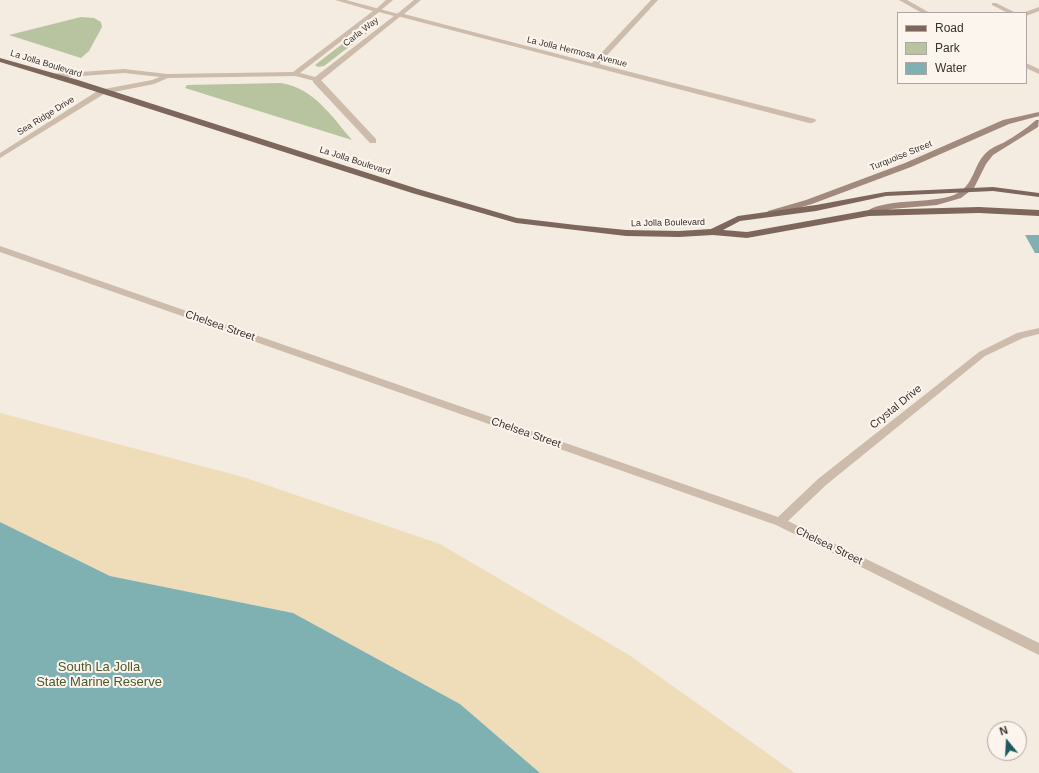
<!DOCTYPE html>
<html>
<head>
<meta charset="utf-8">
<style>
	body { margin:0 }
	#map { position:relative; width:1039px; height:773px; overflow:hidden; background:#f4ebe1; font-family:Arial,sans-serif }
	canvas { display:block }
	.legend { position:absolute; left:897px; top:12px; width:130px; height:72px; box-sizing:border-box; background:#fbf5ee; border:1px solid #aea6a0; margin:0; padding:5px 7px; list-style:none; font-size:12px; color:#3b302b }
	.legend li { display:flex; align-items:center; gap:8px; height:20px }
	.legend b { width:20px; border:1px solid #aea6a0 }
	.north { position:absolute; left:987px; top:721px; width:40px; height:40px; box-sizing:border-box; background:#fbf5ee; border:1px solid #aea6a0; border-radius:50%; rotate:342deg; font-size:11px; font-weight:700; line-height:16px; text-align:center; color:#3b302b }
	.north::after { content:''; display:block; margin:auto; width:14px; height:18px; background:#1f5a5e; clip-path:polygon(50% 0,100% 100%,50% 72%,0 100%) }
</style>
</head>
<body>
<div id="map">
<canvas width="1039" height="773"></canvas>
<ul class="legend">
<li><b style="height:5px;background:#7d675c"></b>Road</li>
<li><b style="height:11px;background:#b8c4a0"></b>Park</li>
<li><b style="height:11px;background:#7fb0b2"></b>Water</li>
</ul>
<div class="north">N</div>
</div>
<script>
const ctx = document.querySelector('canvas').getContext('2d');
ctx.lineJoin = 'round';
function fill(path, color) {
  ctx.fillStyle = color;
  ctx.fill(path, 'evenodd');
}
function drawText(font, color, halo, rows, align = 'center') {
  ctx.font = font + ' Arial,sans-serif';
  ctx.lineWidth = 4;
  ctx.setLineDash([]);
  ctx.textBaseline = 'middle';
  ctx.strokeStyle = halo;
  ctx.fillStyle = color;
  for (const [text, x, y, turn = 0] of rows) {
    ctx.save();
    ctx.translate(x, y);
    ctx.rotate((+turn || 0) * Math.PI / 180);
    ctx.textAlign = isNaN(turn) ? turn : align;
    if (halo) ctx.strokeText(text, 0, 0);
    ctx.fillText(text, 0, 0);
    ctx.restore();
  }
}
const green = new Path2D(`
	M 81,17 L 94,18 L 101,22 L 102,27 L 89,51 L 81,58 L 9,35 Z
	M 359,31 L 367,33 L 324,66 L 318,67 L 315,65 Z
	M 281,83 C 314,88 332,117 352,140 L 185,88 L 187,85 Z`);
const sand = new Path2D(`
	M 0,413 L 243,477 L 440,544 L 629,655 L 795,773 L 540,773 L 460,704 L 293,613 L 110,576 L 0,522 Z`);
const water = new Path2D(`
	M 1025,235 L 1039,235 L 1039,253 L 1035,253 Z
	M 0,522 L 110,576 L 293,613 L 460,704 L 540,773 L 0,773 Z`);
const service = new Path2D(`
	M 899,0 L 907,0 L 930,13 L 922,13 Z
	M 992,3 L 996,3 L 1016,13 L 1008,13 L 992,5 Z
	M 1039,7 L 1039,11 L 1026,16 L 1026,13 L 1023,13 Z
	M 1026,63 L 1039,69 L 1039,74 L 1026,68 Z`);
const minor = new Path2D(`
	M 386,0 L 393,0 L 380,11 L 376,11 L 376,9 Z
	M 414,0 L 421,0 L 404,14 L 592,63 L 651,0 L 658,0 L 599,64 L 815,119 L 816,121 L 812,123 L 809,123 L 397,16 L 397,14 Z
	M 313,78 L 319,78 L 376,139 L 376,143 L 370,143 L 313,82 Z
	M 0,246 L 778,517 L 818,479 L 979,352 L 1017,333 L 1039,328 L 1039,334 L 1023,338 L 985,356 L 826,485 L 788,521 L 1039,643 L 1039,655 L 776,525 L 0,252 Z`);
const tertiary = new Path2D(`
	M 335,0 L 346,0 L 402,15 L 319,82 L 295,76 L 168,78 L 154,84 L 104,94 L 0,158 L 0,153 L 99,90 L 152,80 L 160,77 L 124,73 L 53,78 L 50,78 L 50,74 L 124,69 L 167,74 L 293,72 L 373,11 ZM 379,12 L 394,16 L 315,77 L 300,73 Z`);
const secondary = new Path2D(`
	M 1039,112 L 1039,116 L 1009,124 L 911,167 L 812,204 L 771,216 L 767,213 L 768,211 L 806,200 L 905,163 L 1003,120 Z
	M 1036,120 L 1039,120 L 1038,127 L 993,155 L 986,164 L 974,188 L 961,198 L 937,205 L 891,209 L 869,216 L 865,213 C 879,198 932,204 954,195 C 976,185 972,165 987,152 C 991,148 998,145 1003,143 C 1015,136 1026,129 1036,120 Z`);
const primary = new Path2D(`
	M 0,58 L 78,80 L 418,189 L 517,218 L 576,225 L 626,230 L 679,231 L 711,229 L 738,216 L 816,205 L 886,192 L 993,187 L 1039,193 L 1039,197 L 993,191 L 886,196 L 816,211 L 740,221 L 723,230 L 747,232 L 869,210 L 979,207 L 1039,210 L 1039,216 L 979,213 L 869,216 L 747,238 L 713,235 L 679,237 L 626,236 L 516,223 L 412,193 L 72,84 L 0,62 Z`);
const farStreetnames = [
	["Carla Way",361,32,-38],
	["La Jolla Hermosa Avenue",577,52,14],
	["La Jolla Boulevard",46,64,17],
	["Sea Ridge Drive",46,116,-32],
	["Turquoise Street",901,156,-22],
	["La Jolla Boulevard",355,161,18],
	["La Jolla Boulevard",668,223,-1]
];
const streetNames = [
	["Chelsea Street",220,326,19],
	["Crystal Drive",896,407,-39],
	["Chelsea Street",526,433,19],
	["Chelsea Street",829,546,26]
];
const nearParknames = [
	["South La Jolla",99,667],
	["State Marine Reserve",99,682]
];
fill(green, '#b8c4a0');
fill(sand, '#efdcb8');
fill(water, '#7fb0b2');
fill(service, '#cdbbac');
fill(minor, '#cdbbac');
fill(tertiary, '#cdbbac');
fill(secondary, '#a18a7d');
fill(primary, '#7d675c');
drawText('9px', '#3b302b', '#fbf5ee', farStreetnames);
drawText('11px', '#3b302b', '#fbf5ee', streetNames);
drawText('13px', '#4a5a2e', '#fbf5ee', nearParknames);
</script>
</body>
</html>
